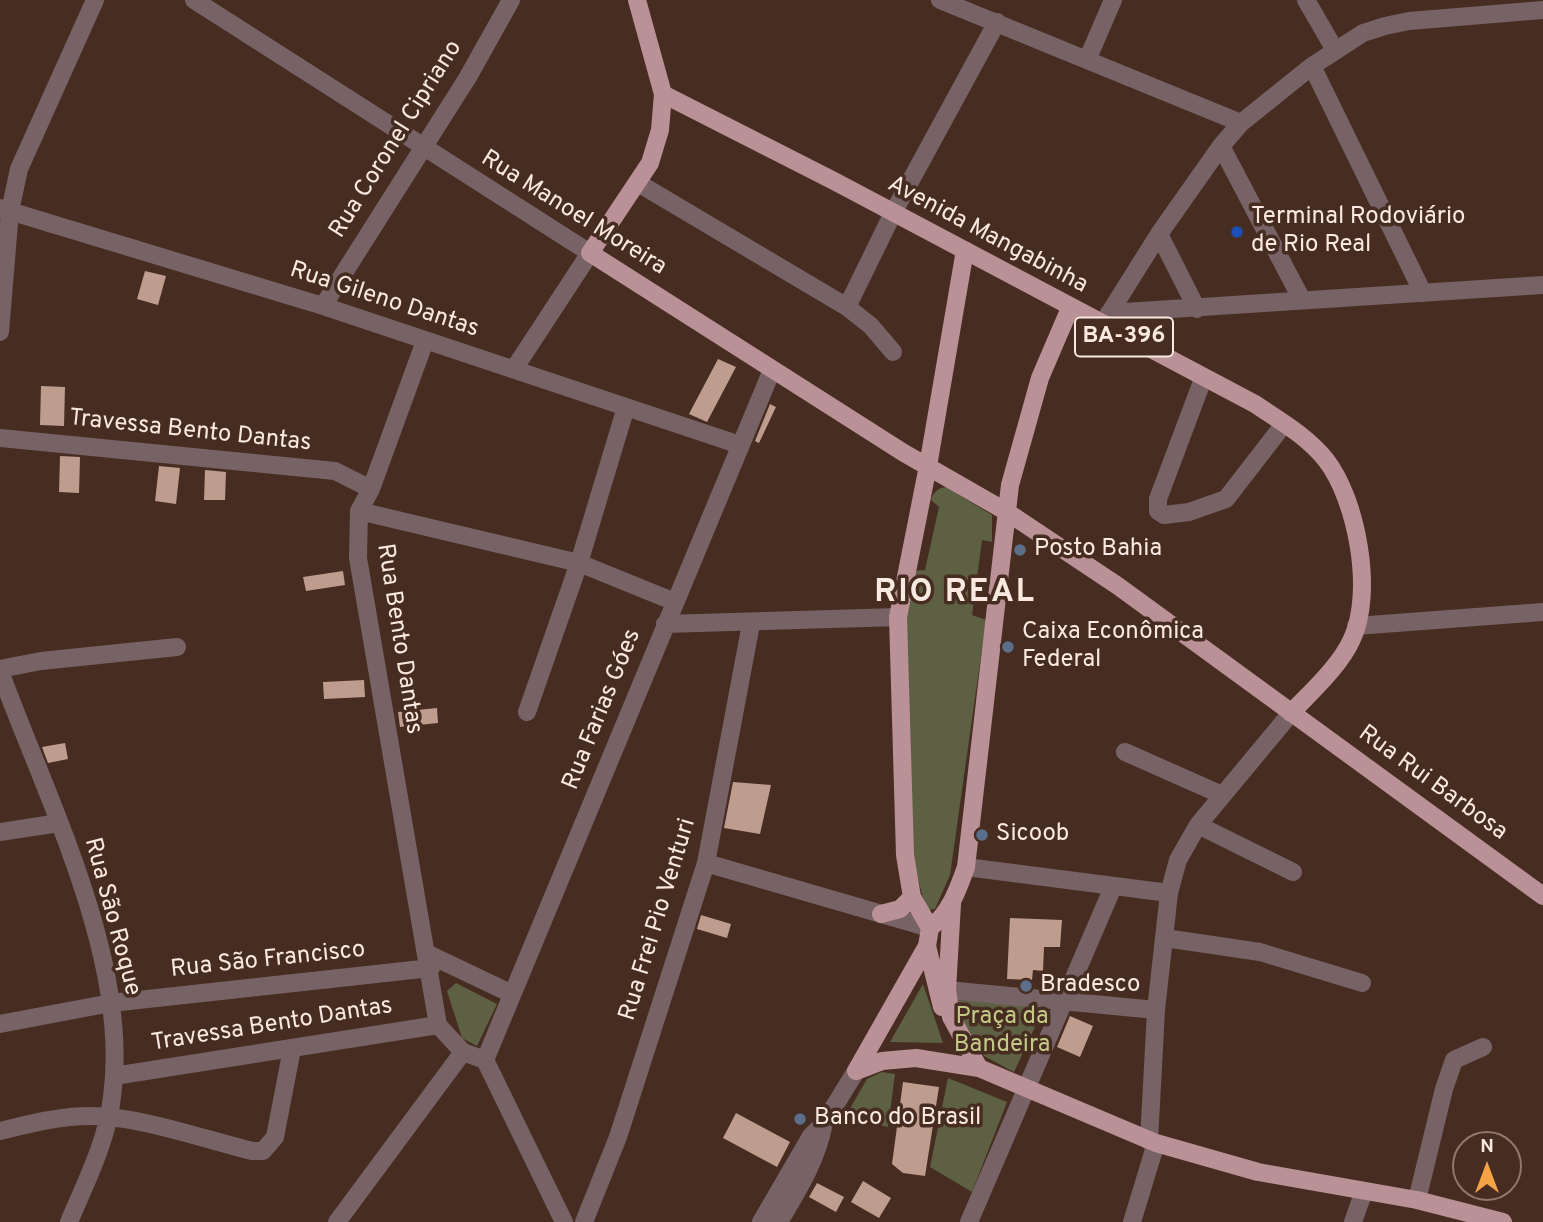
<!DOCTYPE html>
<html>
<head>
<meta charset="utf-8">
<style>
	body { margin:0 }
	#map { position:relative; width:1543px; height:1222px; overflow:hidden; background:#472d21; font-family:Overpass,sans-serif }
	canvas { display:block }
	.north { position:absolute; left:1452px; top:1131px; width:70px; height:70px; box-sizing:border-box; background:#472d21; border:2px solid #8f786e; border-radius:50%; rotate:0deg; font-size:19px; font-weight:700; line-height:28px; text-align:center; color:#fae9e1 }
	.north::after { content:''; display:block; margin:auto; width:24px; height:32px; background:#f5a346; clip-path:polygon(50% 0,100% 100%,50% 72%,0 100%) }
</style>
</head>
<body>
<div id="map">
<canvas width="1543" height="1222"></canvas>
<div class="north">N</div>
</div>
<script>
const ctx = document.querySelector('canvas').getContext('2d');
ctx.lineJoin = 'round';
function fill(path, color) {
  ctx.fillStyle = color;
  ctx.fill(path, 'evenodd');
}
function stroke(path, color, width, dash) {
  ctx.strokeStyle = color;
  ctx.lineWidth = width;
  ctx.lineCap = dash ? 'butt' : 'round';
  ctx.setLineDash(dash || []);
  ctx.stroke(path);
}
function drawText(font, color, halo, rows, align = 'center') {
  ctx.font = font + ' Overpass,sans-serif';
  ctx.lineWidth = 7;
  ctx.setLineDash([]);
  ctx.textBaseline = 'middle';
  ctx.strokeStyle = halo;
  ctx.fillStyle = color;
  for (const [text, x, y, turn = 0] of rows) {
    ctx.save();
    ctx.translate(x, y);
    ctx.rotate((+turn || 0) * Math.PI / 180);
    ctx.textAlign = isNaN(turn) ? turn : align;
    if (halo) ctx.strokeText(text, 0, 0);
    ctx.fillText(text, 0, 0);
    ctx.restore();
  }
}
const green = new Path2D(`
	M 946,487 L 992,515 L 992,542 L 982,540 L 972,615 L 986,620 L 950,875 L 935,909 L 926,910 L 911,851 L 904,622 L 914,571 L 925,570 L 939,507 L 931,500 C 933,492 938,488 946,487 Z
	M 456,983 L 497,1004 L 477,1046 L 462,1038 L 447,991 Z
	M 923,984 L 943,1043 L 890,1042 Z
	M 958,1000 L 1036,1006 L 1041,1014 L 1014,1072 L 984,1056 L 955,1010 Z
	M 882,1072 L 895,1074 L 888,1127 L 845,1117 L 867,1079 Z
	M 948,1078 L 1007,1102 L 972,1192 L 930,1167 Z`);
const building = new Path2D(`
	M 145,271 L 166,276 L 158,305 L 137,299 Z
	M 718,359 L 736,367 L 707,422 L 689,414 Z
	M 41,386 L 65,387 L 64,426 L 40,425 Z
	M 770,404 L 776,407 L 759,443 L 755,441 Z
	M 60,456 L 80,457 L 79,493 L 59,492 Z
	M 159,466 L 180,468 L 176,504 L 155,501 Z
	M 205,470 L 226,472 L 225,500 L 204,500 Z
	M 343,571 L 345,585 L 306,591 L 303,577 Z
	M 364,680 L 365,697 L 324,699 L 323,682 Z
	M 437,708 L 438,723 L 400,727 L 398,712 Z
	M 65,743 L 68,759 L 48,763 L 42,747 Z
	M 733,782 L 771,785 L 760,834 L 724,828 Z
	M 701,915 L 731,924 L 727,938 L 697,929 Z
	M 1010,918 L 1062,920 L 1060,947 L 1044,947 L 1043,971 L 1033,970 L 1032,980 L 1007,979 Z
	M 1070,1016 L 1093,1026 L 1080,1057 L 1057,1047 Z
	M 903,1082 L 939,1087 L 925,1176 L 903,1173 L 892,1164 Z
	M 736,1113 L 790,1142 L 777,1167 L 723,1138 Z
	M 863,1181 L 891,1198 L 879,1218 L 851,1202 Z
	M 817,1183 L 844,1197 L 836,1212 L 809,1197 Z`);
const minor = new Path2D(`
	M 194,0 L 590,253 L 514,369
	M 940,0 L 1241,123
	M 1306,0 L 1335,50
	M 1088,58 L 1113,0
	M 1312,66 L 1423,293
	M 1221,146 L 1302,300
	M 638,183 L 847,307 L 871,326 L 893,352
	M 0,208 L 323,306 L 740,445
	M 1159,234 L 1197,309
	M 323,306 L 468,77 L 511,0
	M 847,307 L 893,213 L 997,22
	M 1109,313 L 1543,285
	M 1102,325 L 1159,234 L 1221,146 L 1241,123 L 1312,66 L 1363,33 L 1385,26 L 1409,21 L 1543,10
	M 0,332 L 10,211 L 19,169 L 95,0
	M 425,341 L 371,489 L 359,511 L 358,558 L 438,1025 L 463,1052 L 485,1060
	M 1203,379 L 1158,499 L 1158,511 L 1164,515 L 1189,512 L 1226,499 L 1284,424
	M 0,438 L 335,471 L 371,489
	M 359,511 L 579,563 L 675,602
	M 665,624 L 898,617
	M 1356,626 L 1543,612
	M 0,669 L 41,661 L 177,647
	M 0,671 C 46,798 131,960 112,1097 C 107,1141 86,1182 69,1222
	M 527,712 L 579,563 L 626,407
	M 1125,752 L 1222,795
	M 1198,825 L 1293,872
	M 0,832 L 59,823
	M 706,863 L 930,928
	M 966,867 L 1169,893
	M 1165,938 L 1260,952 L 1362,983
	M 428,954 L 512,994
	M 947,990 L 1156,1010
	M 0,1024 L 111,1003 L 431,968
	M 485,1060 L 772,370
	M 485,1060 L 564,1222
	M 114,1076 L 438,1025
	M 0,1131 C 29,1124 59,1116 90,1116 C 138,1116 204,1139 252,1151 L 263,1151 L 275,1137 L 292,1049
	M 1149,1141 L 1156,1010 L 1169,893 L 1178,860 L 1198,825 L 1291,713
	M 1417,1200 L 1444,1089 L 1454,1060 L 1483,1047
	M 337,1222 L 463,1052
	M 584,1222 L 618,1137 L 706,863 L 751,624
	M 761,1222 L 811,1136 L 824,1123 L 856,1071
	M 779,1222 C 798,1190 817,1160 824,1123
	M 969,1222 L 1113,887
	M 1132,1222 L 1156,1143
	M 1353,1222 L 1364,1191`);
const major = new Path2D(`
	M 637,0 L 663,94 L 660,130 L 650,163 L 590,253 L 904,453 L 1007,512 L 1118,586 L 1543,896
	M 663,94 L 834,181 L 1255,404 C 1280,421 1307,436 1326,460 C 1357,500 1374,592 1352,639 C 1340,666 1311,692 1291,713
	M 952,904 L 947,990 L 951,1017 L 979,1068
	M 881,914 L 900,909 L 912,897
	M 930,928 L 912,897 L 905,855 L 898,617 L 928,466 L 965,250
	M 930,928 C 949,914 958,890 966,867 L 1010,485 L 1040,378 L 1070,308
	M 927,946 L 942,1007
	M 856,1071 L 882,1061 L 916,1058 L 979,1068 L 1156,1143 L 1258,1172 L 1417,1200 L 1503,1222
	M 856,1071 L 927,946 L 930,928`);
const markers = [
	[1237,232,7,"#1a4fb4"],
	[1020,550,7,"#5c6f8a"],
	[1008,647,7,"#5c6f8a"],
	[982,835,7,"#5c6f8a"],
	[1026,986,7,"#5c6f8a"],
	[800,1119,7,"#5c6f8a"]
];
const shields = [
	[1124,337,98]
];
const shieldNames = [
	["BA-396",1124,337]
];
const streetNames = [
	["Rua Coronel Cipriano",397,140,-58],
	["Rua Manoel Moreira",573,214,32],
	["Avenida Mangabinha",987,236,28],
	["Rua Gileno Dantas",384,301,18],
	["Travessa Bento Dantas",190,432,6],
	["Rua Bento Dantas",398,639,81],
	["Rua Farias Góes",603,710,-68],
	["Rua Rui Barbosa",1432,784,36],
	["Rua São Roque",111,917,75],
	["Rua Frei Pio Venturi",659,920,-73],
	["Rua São Francisco",268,961,-6],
	["Travessa Bento Dantas",272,1026,-9]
];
const poiNames = [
	["Terminal Rodoviário",1251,218],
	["de Rio Real",1251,246],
	["Posto Bahia",1034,550],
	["Caixa Econômica",1022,633],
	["Federal",1022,661],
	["Sicoob",996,835],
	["Bradesco",1040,986],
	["Banco do Brasil",814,1119]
];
const parkNames = [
	["Praça da",1002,1018],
	["Bandeira",1002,1046]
];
const districtNames = [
	["RIO REAL",955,595]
];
fill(green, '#5d6043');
fill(building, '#be9d8f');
stroke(minor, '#776366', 18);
stroke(major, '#b99196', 18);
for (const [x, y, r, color] of markers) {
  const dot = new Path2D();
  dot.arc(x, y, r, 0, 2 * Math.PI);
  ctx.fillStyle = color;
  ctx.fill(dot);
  stroke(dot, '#472d21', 2.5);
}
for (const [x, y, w] of shields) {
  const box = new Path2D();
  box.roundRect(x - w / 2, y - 19.5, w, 39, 5);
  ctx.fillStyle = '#472d21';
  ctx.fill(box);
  stroke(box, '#fae9e1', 2);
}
drawText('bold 23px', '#fae9e1', null, shieldNames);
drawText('24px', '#fae9e1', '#472d21', streetNames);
drawText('24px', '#fae9e1', '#472d21', poiNames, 'left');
drawText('24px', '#c3c986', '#472d21', parkNames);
ctx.letterSpacing = '2px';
drawText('bold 32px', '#fae9e1', '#472d21', districtNames);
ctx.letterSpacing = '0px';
</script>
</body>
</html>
